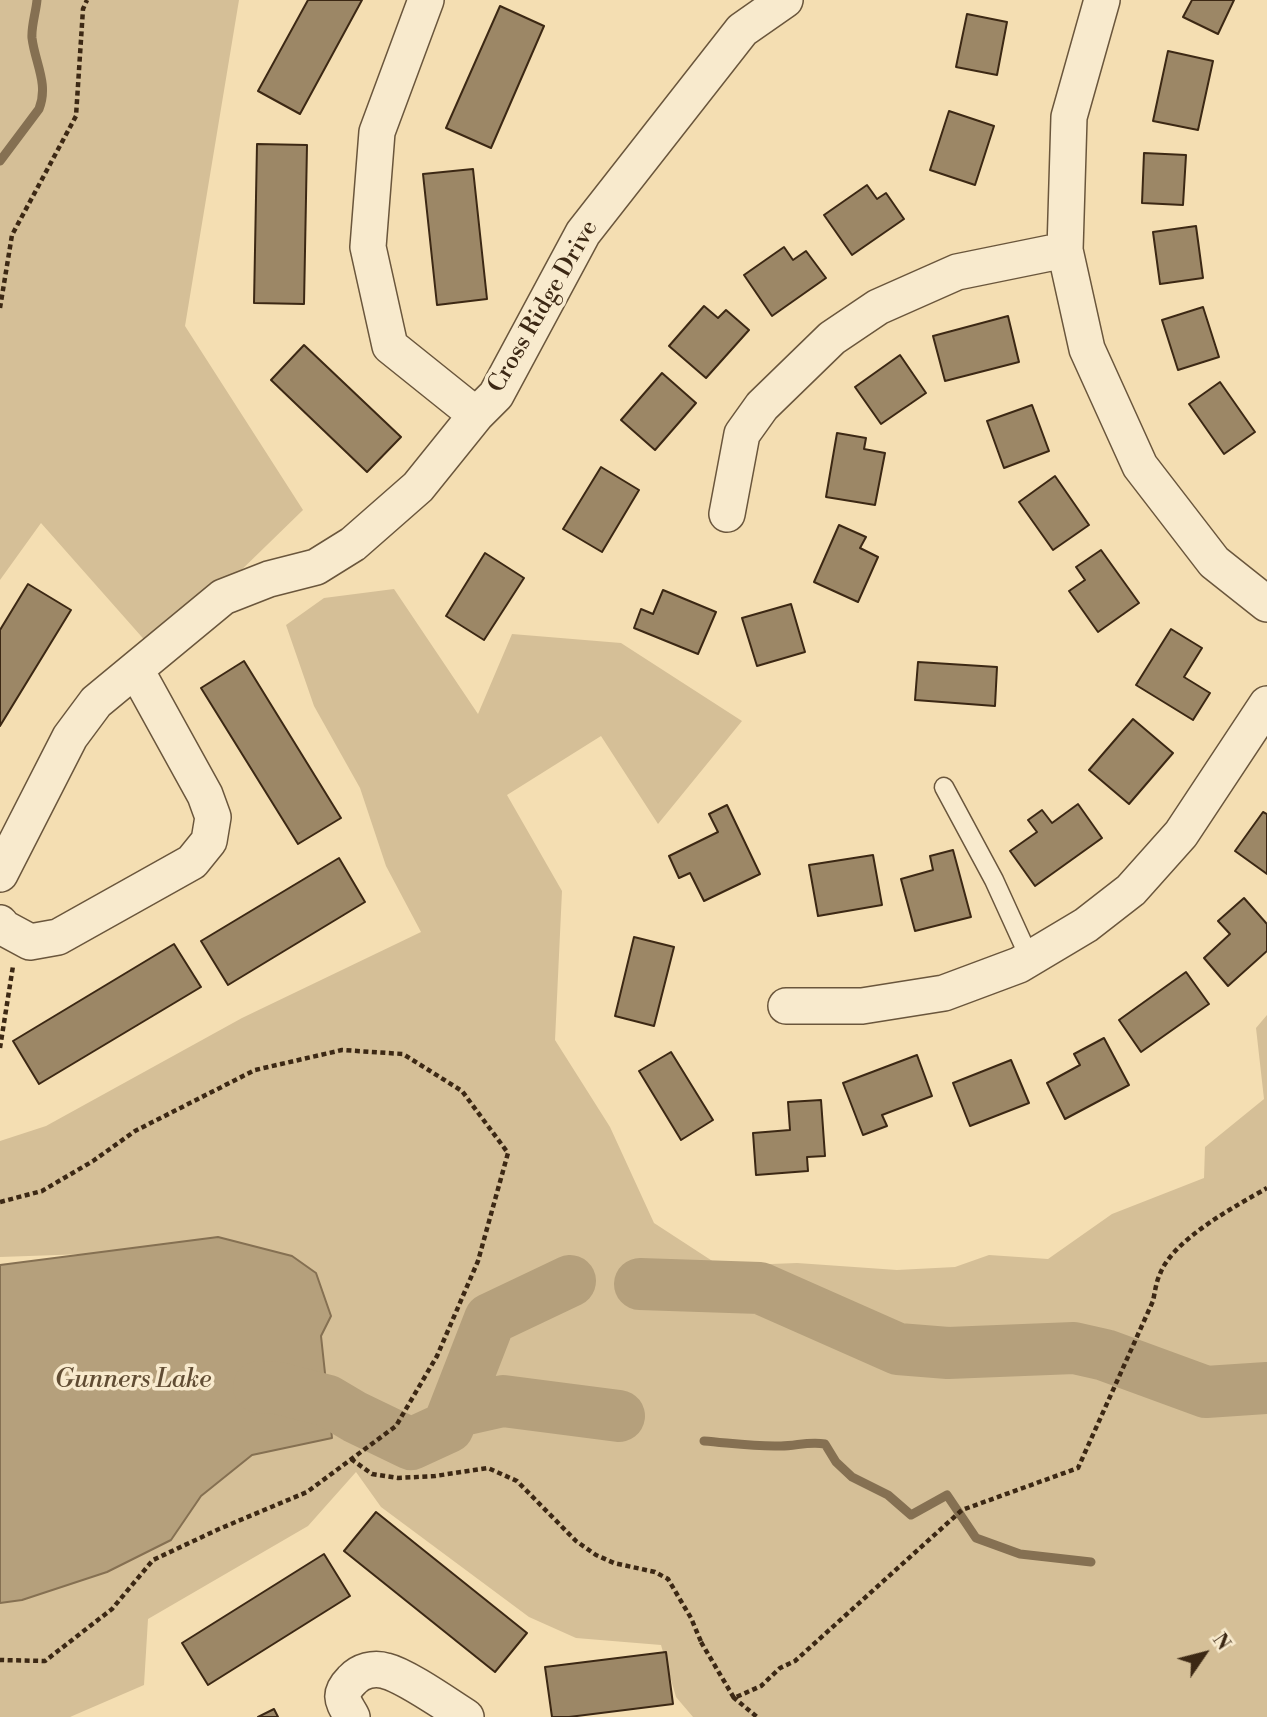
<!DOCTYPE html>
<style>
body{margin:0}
#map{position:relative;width:1267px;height:1717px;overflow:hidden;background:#f4deb2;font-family:"Libre Bodoni",serif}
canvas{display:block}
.north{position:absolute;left:1169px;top:1619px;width:70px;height:70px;-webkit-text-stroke:5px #f8eacd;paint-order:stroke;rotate:55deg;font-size:19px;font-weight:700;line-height:28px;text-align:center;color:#3c2814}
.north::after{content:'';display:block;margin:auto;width:24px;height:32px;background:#3c2814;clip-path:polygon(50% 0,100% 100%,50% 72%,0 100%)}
</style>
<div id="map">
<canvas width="1267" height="1717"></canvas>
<div class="north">N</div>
</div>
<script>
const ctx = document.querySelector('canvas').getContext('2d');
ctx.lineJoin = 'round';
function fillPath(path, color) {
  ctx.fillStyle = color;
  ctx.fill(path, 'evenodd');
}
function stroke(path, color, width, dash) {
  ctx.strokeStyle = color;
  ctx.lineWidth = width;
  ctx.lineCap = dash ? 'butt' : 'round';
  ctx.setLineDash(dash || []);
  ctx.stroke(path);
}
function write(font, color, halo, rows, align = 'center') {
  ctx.font = font + ' "Libre Bodoni",serif';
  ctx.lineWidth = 7;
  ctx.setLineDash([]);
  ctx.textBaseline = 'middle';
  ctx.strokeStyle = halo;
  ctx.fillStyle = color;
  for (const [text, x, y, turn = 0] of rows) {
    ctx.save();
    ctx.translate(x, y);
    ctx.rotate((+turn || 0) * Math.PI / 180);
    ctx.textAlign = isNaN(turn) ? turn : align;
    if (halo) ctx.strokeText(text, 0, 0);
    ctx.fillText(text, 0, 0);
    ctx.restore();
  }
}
fillPath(new Path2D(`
 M 0,0 L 239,0 L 185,326 L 303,510 L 156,653 L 41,523 L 0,580 Z
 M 394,589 L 478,714 L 512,634 L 621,643 L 742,721 L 658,824 L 601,736 L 507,795 L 562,891 L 555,1040 L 610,1127 L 654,1223 L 720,1266 L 797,1263 L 897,1270 L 955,1267 L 989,1255 L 1048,1259 L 1112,1214 L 1204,1178 L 1205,1147 L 1264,1099 L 1256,1028 L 1267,1015 L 1267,1717 L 693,1717 L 676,1697 L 661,1645 L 576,1638 L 529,1617 L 381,1507 L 356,1472 L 308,1526 L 148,1619 L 144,1685 L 70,1717 L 0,1717 L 0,1603 L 22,1600 L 107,1572 L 171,1540 L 201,1496 L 252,1455 L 332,1438 L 218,1237 L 86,1254 L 0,1257 L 0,1141 L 46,1126 L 242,1018 L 421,932 L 386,866 L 360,788 L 314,706 L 286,625 L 324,598 Z`), '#d5bf97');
const water = new Path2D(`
 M 218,1237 L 292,1256 L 316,1273 L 331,1316 L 321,1336 L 332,1438 L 252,1455 L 201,1496 L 171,1540 L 107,1572 L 22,1600 L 0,1603 L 0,1265 Z`);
fillPath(water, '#b5a07c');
stroke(water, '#857052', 2);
stroke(new Path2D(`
 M 0,161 L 39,109 C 49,84 35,63 32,38 C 31,27 36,12 37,0
 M 704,1441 C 730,1443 756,1447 781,1446 C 796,1446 809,1441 825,1444 L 836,1462 L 852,1477 L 888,1495 L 911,1515 L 947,1495 L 976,1538 L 1020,1554 L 1091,1562`), '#857052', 9);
stroke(new Path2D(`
 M 640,1284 L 760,1288 L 898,1349 L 948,1353 L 1074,1348 L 1105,1355 L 1206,1392 L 1267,1388
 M 259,1387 L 278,1388 L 328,1401 L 355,1417 L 411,1444 L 448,1427 L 490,1319 L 570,1281
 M 454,1412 L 503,1401 L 619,1416`), '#b5a07c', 52);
const building = new Path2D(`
 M 308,0 L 362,0 L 300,114 L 258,91 Z
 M 1192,0 L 1234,0 L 1218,34 L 1183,17 Z
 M 500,6 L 544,26 L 491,148 L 446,128 Z
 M 967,14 L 1007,22 L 997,75 L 956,67 Z
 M 1168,51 L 1213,61 L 1198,130 L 1153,121 Z
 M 949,111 L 994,126 L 975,185 L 930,170 Z
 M 257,144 L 307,145 L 304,304 L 254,303 Z
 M 1144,153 L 1186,155 L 1183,205 L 1142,203 Z
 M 473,169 L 487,299 L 437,305 L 423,174 Z
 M 867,185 L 877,199 L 886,193 L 904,219 L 852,255 L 824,215 Z
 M 1196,226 L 1203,278 L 1160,284 L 1153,232 Z
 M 784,247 L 793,260 L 806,251 L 826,278 L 772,316 L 744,275 Z
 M 704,306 L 718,318 L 726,310 L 749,330 L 706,378 L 669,346 Z
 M 1203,307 L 1219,357 L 1178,370 L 1162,320 Z
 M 1008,316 L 1019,362 L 945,381 L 933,336 Z
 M 304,345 L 401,437 L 367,472 L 271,380 Z
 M 900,355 L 926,393 L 881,424 L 855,387 Z
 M 662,373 L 696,403 L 655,450 L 621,420 Z
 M 1220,382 L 1255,432 L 1224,454 L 1189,404 Z
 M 1032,405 L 1049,451 L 1004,468 L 987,421 Z
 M 837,433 L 866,438 L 864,449 L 885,453 L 875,505 L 826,497 Z
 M 601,467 L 639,490 L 602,552 L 563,529 Z
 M 1055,476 L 1089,525 L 1053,550 L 1019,502 Z
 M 839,525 L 866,537 L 860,548 L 878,557 L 858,602 L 814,582 Z
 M 1101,550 L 1139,603 L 1098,632 L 1069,591 L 1085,580 L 1076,567 Z
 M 485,553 L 524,578 L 484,640 L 446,616 Z
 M 28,584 L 71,610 L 0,726 L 0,630 Z
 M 663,590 L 716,612 L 698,654 L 634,628 L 641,609 L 653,614 Z
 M 791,604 L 805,652 L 757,666 L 742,618 Z
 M 1171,629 L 1202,648 L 1184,677 L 1210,693 L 1193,720 L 1136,685 Z
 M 244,661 L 341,818 L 298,844 L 201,688 Z
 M 918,662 L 997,667 L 995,706 L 915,700 Z
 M 1133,719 L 1173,753 L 1129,804 L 1089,770 Z
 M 1078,804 L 1102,838 L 1035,886 L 1010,851 L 1037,832 L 1028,820 L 1042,810 L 1052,823 Z
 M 727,805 L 760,874 L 704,901 L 690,873 L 679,878 L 669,856 L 718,832 L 709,814 Z
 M 1263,812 L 1267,814 L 1267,874 L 1235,851 Z
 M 953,850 L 971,917 L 915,931 L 901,879 L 933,870 L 930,856 Z
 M 873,855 L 882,905 L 818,916 L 809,865 Z
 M 339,858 L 365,902 L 228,985 L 201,941 Z
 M 1244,898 L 1267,924 L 1267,951 L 1228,986 L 1204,958 L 1230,934 L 1218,921 Z
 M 634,937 L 674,947 L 654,1026 L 615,1016 Z
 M 174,944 L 201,987 L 39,1084 L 13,1041 Z
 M 1186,972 L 1209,1004 L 1141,1052 L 1119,1020 Z
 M 1104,1038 L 1129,1085 L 1065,1119 L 1047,1083 L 1080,1065 L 1074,1054 Z
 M 671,1052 L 713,1120 L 681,1140 L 639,1071 Z
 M 917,1055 L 932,1096 L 882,1115 L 887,1126 L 863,1135 L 843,1083 Z
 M 1011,1060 L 1029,1103 L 970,1126 L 953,1083 Z
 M 821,1100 L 825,1156 L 807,1157 L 808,1171 L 756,1175 L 753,1133 L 790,1130 L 788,1102 Z
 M 376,1512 L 527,1633 L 495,1672 L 344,1551 Z
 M 324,1554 L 350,1596 L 208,1685 L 182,1643 Z
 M 666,1652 L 673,1704 L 569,1717 L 552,1717 L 545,1667 Z
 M 274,1709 L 278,1717 L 258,1717 Z`);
fillPath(building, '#9c8766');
stroke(building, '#3c2814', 2);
const service = new Path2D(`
 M 944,787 L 994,880 L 1030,959`);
const minor = new Path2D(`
 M 426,0 L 377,132 L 368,247 L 390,346 L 476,415
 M 1102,0 L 1069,117 L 1065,250 L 1087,349 L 1140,466 L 1214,562 L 1267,604
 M 727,514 L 742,434 L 762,406 L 832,338 L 878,307 L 957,272 L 1065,250
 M 0,874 L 70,737 L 96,702 L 223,597 L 269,579 L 316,567 L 353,544 L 418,487 L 476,415 L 496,395 L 583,233 L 742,30 L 785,0
 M 0,923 L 4,928 L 30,942 L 58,937 L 192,862 L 209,841 L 213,817 L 205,795 L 136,670
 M 786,1006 L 862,1006 L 944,993 L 1019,965 L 1086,925 L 1131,890 L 1181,834 L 1267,704
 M 352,1717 C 343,1701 337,1695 352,1680 C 360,1671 374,1667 386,1671 C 406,1676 447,1705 466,1717`);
stroke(service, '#6a563c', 21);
stroke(minor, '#6a563c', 38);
stroke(new Path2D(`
 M 0,308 L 12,235 L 76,116 L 83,9 L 87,0
 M 0,1048 L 13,966
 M 0,1202 L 42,1191 L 93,1161 L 135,1131 L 255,1070 L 342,1050 L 403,1054 L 462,1091 L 508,1153 L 478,1261 L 437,1356 L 396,1426 L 307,1492 L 219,1529 L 153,1560 L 112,1609 L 45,1661 L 0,1660
 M 351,1459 L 372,1474 L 398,1478 L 435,1476 L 488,1468 L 517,1481 L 576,1541 L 596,1555 L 614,1563 L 655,1572 L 668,1579 L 691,1618 L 702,1644
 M 701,1642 L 734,1698 L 761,1686 L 780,1668 L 795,1661 L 962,1510 L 1078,1468 L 1153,1301 C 1155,1292 1156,1282 1160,1274 C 1173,1239 1236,1206 1267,1188
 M 733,1697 L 757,1717`), '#3c2814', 4.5, [5, 3.5]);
stroke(service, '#f8eacd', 18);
stroke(minor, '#f8eacd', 35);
write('24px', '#3c2814', '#f8eacd', [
 ["Cross Ridge Drive",544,307,-60]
]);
write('italic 26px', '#604c33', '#f8eacd', [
 ["Gunners Lake",133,1381]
]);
</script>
